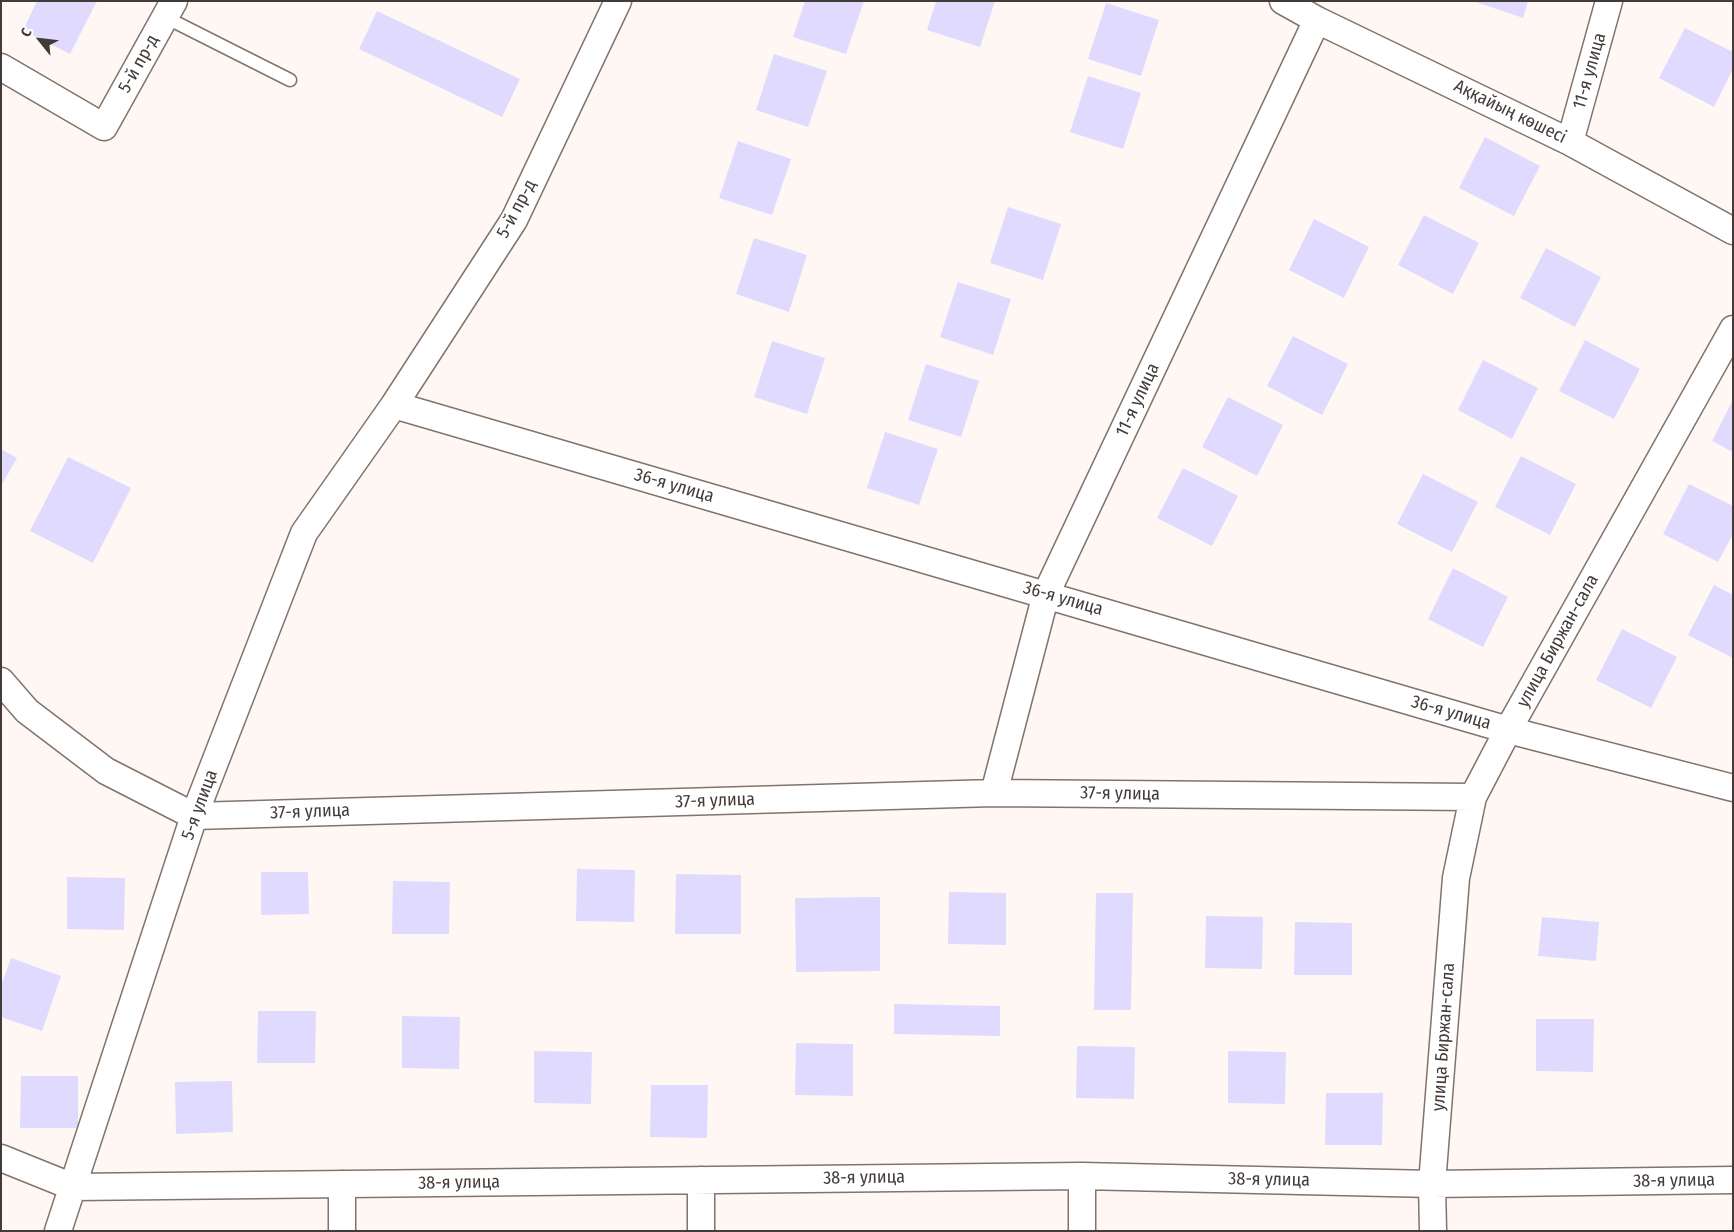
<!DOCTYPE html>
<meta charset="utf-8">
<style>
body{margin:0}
#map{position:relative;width:1734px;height:1232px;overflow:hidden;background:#fff7f4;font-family:"Fira Sans Condensed",sans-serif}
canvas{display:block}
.frame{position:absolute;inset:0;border:2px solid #423b38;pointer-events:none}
.north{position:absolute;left:15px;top:15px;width:50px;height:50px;-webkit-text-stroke:4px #fff;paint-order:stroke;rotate:299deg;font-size:14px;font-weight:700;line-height:20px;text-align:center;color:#423b38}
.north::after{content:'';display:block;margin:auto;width:18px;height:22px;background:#423b38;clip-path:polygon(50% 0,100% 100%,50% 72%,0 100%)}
</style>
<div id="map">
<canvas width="1734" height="1232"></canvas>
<div class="frame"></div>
<div class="north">С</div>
</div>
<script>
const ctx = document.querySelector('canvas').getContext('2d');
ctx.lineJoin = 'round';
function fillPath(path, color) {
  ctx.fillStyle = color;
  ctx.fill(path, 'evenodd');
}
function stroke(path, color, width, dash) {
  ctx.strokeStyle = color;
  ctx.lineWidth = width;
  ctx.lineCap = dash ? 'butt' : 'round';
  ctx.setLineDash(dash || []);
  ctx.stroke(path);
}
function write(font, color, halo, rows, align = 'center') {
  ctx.font = font + ' "Fira Sans Condensed",sans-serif';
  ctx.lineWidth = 4;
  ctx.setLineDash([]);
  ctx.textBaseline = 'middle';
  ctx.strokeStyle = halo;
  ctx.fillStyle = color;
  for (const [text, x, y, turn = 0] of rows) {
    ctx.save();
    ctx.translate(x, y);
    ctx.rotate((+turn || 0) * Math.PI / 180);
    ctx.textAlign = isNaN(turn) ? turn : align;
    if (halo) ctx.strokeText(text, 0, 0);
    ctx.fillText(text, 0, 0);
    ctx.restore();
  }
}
fillPath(new Path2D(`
 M 37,1 L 97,1 L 70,54 L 23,30 Z
 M 805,1 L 864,1 L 846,54 L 793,37 Z
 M 936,1 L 995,1 L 980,47 L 927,30 Z
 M 1473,1 L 1528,1 L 1523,18 Z
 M 1106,3 L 1159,20 L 1141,76 L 1088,59 Z
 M 377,11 L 520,79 L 502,117 L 359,49 Z
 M 1685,28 L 1733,52 L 1733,69 L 1714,107 L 1659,78 Z
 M 774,54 L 827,71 L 808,127 L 756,110 Z
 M 1088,76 L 1141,93 L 1123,149 L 1070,132 Z
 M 1485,137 L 1540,166 L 1514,216 L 1459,188 Z
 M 738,141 L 791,159 L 772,215 L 719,198 Z
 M 1008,207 L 1061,224 L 1043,280 L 990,263 Z
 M 1424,215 L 1479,243 L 1453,294 L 1398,265 Z
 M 1314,219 L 1369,247 L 1344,298 L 1289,270 Z
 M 754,238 L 807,255 L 789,312 L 736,294 Z
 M 1546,248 L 1601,277 L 1575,327 L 1520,298 Z
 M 958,282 L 1011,299 L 993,355 L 940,337 Z
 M 1293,336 L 1348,364 L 1322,415 L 1267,386 Z
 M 1585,340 L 1640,369 L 1614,419 L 1559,391 Z
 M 772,341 L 825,358 L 807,414 L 754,397 Z
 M 1483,360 L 1538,388 L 1512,439 L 1458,410 Z
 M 926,364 L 979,381 L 961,437 L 908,420 Z
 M 1228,397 L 1283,425 L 1257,476 L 1202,447 Z
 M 1733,400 L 1733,452 L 1712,441 Z
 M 885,432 L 938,449 L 919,505 L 867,488 Z
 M 1,449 L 17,458 L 1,486 Z
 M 1521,456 L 1576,484 L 1550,535 L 1495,507 Z
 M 68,457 L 131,488 L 93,563 L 30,531 Z
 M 1183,468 L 1238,496 L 1212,546 L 1157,518 Z
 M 1423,474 L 1478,502 L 1452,552 L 1397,524 Z
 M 1689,484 L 1733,506 L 1733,534 L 1718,562 L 1663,534 Z
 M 1453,568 L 1508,597 L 1483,647 L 1428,619 Z
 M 1714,585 L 1733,595 L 1733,658 L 1688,635 Z
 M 1622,629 L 1677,657 L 1651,708 L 1596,680 Z
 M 577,869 L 635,870 L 634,922 L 576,921 Z
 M 261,872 L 308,872 L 309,914 L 261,915 Z
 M 676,874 L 741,875 L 741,934 L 675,934 Z
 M 67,877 L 125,878 L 124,930 L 67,929 Z
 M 393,881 L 450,882 L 449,934 L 392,934 Z
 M 949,892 L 1006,893 L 1006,945 L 948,944 Z
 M 1096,893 L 1133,893 L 1131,1010 L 1094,1010 Z
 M 880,897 L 880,971 L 796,972 L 795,898 Z
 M 1206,916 L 1263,917 L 1262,969 L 1205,968 Z
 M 1542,917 L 1599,922 L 1596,961 L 1538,956 Z
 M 1295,922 L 1352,923 L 1352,975 L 1294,975 Z
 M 11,958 L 61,976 L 42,1031 L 1,1017 L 1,986 Z
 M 894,1004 L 1000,1006 L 1000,1036 L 894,1034 Z
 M 258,1011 L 316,1011 L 315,1063 L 257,1063 Z
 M 402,1016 L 460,1017 L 459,1069 L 402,1068 Z
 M 1536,1019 L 1594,1019 L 1593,1072 L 1536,1071 Z
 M 796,1043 L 853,1044 L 853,1096 L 795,1095 Z
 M 1077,1046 L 1135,1047 L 1134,1099 L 1076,1098 Z
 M 534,1051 L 592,1052 L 591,1104 L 534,1103 Z
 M 1228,1051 L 1286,1052 L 1285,1104 L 1228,1103 Z
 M 21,1076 L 78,1076 L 78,1128 L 20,1128 Z
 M 232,1081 L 233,1132 L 176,1134 L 175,1082 Z
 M 651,1085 L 708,1085 L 707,1138 L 650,1137 Z
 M 1326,1093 L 1383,1093 L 1382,1145 L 1325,1145 Z`), '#e0dbfe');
const lane = new Path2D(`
 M 165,17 L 290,80`);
const street = new Path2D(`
 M 1283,1 L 1317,20 L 1570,142 L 1733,231
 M 1,67 L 104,127 L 174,1
 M 1570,142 L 1609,1
 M 394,405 L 1508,730 L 1733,788
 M 1,681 L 27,711 L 106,771 L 194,816 L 994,793 L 1473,797
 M 994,793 L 1046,594 L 1317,20
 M 1,1158 L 73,1187 L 1082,1176 L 1432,1184 L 1733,1180
 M 701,1180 L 701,1231
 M 342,1184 L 342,1231
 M 58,1231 L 194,816 L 304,533 L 394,405 L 514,220 L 618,1
 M 1082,1231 L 1082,1176
 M 1433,1231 L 1432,1184 L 1456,878 L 1473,797 L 1508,730 L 1733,329`);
stroke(lane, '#82736b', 15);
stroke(street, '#82736b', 29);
stroke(lane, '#fff', 12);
stroke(street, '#fff', 26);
write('18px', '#423b38', '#fff', [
 ["5-й пр-д",139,64,-61],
 ["11-я улица",1590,71,-74],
 ["Аққайың көшесі",1510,112,26],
 ["5-й пр-д",517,209,-62],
 ["11-я улица",1138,400,-65],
 ["36-я улица",674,486,16],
 ["36-я улица",1063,599,16],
 ["улица Биржан-сала",1558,641,-61],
 ["36-я улица",1451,713,16],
 ["37-я улица",1120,794,1],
 ["37-я улица",715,801,-2],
 ["5-я улица",200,805,-70],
 ["37-я улица",310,812,-2],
 ["улица Биржан-сала",1444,1037,-86],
 ["38-я улица",864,1178,-1],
 ["38-я улица",1269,1180,1],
 ["38-я улица",1674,1181,-1],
 ["38-я улица",459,1183,-1]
]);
</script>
